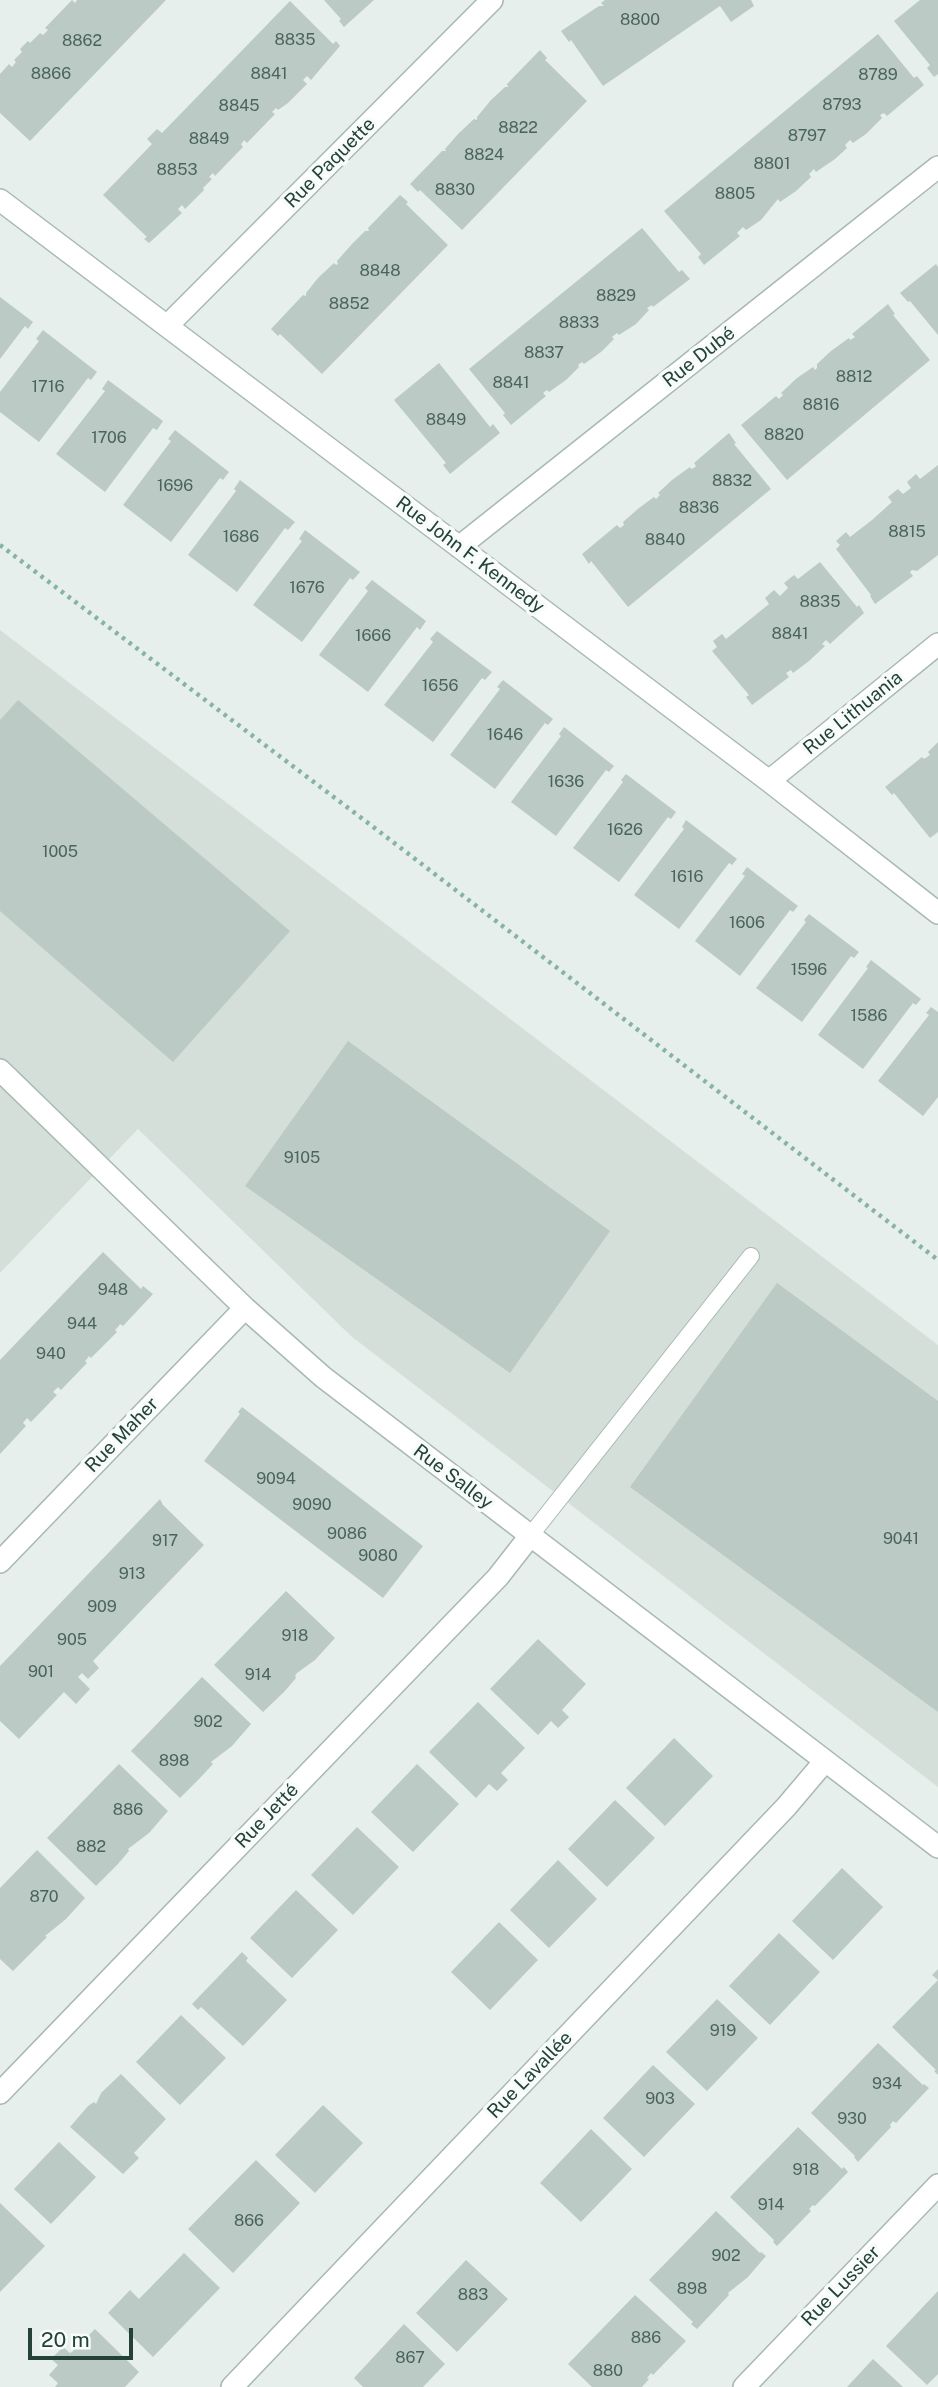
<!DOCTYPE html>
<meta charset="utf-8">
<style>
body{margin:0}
#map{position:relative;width:938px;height:2387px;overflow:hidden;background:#e6efeb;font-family:"Public Sans",sans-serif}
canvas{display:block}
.scale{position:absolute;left:28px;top:2328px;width:105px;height:32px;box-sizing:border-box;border:4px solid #24423a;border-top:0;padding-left:9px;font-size:21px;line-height:24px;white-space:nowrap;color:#24423a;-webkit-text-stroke:5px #f7fbf9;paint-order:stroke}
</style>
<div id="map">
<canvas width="938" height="2387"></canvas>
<div class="scale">20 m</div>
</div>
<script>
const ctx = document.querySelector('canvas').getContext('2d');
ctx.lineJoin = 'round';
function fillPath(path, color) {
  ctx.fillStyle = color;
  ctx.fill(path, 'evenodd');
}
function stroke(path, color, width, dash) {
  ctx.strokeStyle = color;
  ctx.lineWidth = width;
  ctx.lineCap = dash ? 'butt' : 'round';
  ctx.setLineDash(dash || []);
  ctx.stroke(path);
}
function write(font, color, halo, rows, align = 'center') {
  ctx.font = font + ' "Public Sans",sans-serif';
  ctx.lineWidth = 7;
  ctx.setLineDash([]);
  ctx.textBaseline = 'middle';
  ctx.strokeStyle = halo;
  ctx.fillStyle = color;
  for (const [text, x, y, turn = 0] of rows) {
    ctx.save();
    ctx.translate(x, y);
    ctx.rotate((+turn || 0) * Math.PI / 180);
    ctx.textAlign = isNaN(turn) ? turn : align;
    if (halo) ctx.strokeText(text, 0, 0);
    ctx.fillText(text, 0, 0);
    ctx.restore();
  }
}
fillPath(new Path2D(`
 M 0,630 L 938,1345 L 938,1787 L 351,1336 L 138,1129 L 0,1273 Z`), '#d4dfda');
fillPath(new Path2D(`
 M 72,0 L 75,3 L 77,0 L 166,0 L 30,141 L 0,113 L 0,74 L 9,64 L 12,67 L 16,62 L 14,60 L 22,52 L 20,49 L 28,41 L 30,43 L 40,33 L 43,35 L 48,30 L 45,28 Z
 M 324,0 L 374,0 L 344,27 L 339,21 L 341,19 Z
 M 605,0 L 751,0 L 754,6 L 731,22 L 720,6 L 603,86 L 571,40 L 569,42 L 561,31 L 599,6 L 604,6 L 601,3 Z
 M 920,0 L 938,0 L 938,74 L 934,77 L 927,68 L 930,65 L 894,21 Z
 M 290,1 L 333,44 L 336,41 L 340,46 L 311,80 L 307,76 L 303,80 L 307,84 L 288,103 L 278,110 L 276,108 L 272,112 L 275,114 L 247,143 L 244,140 L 243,142 L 241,144 L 243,147 L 215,176 L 213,173 L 209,177 L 212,179 L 203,188 L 204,190 L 185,209 L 182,205 L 178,209 L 182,213 L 149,243 L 144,239 L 147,237 L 103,195 L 152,144 L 147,139 L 157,129 L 162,133 Z
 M 878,34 L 914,78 L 917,76 L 924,85 L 887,116 L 884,113 L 880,115 L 882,118 L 866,134 L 853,143 L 850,140 L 845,145 L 847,148 L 835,159 L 816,172 L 814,169 L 809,174 L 811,177 L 796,191 L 780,202 L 778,199 L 761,220 L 746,230 L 743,227 L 737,233 L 740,236 L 704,265 L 698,257 L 701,254 L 664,211 Z
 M 540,50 L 547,58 L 545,60 L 587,101 L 462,230 L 420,190 L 418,192 L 410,184 L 442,151 L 446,151 L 445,149 L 458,134 L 474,119 L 477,120 L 477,117 L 491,100 L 505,87 L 508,87 L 507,84 Z
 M 400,195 L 408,202 L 406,204 L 448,245 L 322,374 L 280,334 L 278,336 L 271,329 L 303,295 L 306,296 L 306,293 L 318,278 L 334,263 L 336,265 L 338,264 L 337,261 L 352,244 L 365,231 L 369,231 L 368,228 Z
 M 642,228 L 679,272 L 682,270 L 690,279 L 653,307 L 652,305 L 647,308 L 649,310 L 636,324 L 619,335 L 617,333 L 612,337 L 614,339 L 601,352 L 584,364 L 582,362 L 578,365 L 579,367 L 566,380 L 549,392 L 547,390 L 543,393 L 546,396 L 511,425 L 503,415 L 505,413 L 469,369 Z
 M 936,264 L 938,267 L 938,335 L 910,301 L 908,302 L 900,293 Z
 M 0,297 L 33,322 L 28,329 L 25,326 L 0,359 Z
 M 888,304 L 895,314 L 893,315 L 930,360 L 787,480 L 741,425 L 776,396 L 779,399 L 783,395 L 781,393 L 797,378 L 813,367 L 815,370 L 817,368 L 817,364 L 831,351 L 849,338 L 850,340 L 852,339 L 855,337 L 852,334 Z
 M 43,330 L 97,372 L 91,380 L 88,378 L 39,442 L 0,412 L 0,392 L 39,341 L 36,339 Z
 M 439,363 L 490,427 L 493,424 L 500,433 L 450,474 L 443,465 L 446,463 L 394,400 Z
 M 108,380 L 163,421 L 157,430 L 153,428 L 105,492 L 56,454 L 105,391 L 102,389 Z
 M 175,430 L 229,472 L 223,480 L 220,478 L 171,542 L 123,505 L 171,441 L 168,439 Z
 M 729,433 L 736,443 L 734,444 L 771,489 L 628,607 L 591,561 L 589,564 L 582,554 L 617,525 L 620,528 L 624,525 L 623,522 L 639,508 L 654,497 L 656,499 L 660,495 L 658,493 L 672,480 L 690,467 L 691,469 L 694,468 L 696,466 L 694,463 Z
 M 938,465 L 938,555 L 917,571 L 912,570 L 910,572 L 913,576 L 875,604 L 870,596 L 871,595 L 836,549 L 840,545 L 836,541 L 846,532 L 850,537 L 872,520 L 892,502 L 888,497 L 898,489 L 903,494 L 911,488 L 907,482 L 916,474 L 920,479 Z
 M 240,480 L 295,522 L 288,530 L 285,528 L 237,592 L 188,555 L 236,491 L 234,489 Z
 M 305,530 L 360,572 L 353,580 L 350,578 L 302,642 L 253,605 L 302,541 L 299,539 Z
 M 820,562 L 857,607 L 859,605 L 864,613 L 830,644 L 826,640 L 822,644 L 825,646 L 809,661 L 793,673 L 791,670 L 786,673 L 789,677 L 752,705 L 746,697 L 749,695 L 712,651 L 717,647 L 713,641 L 722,634 L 726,639 L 769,604 L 765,598 L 774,590 L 780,596 L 788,588 L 784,583 L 794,575 L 798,579 Z
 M 372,580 L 426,621 L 420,630 L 417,627 L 368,692 L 319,655 L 368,591 L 365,588 Z
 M 437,631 L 492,672 L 485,680 L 482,678 L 433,742 L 384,705 L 433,642 L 430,639 Z
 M 503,680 L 553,719 L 548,725 L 545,723 L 495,789 L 450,755 L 500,689 L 497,687 Z
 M 18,700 L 290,931 L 173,1062 L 0,911 L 0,720 Z
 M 564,727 L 614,766 L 609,772 L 606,770 L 556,836 L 511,802 L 561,736 L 559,734 Z
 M 938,742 L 938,832 L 930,838 L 894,793 L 892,795 L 885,787 L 922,757 L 924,759 L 930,755 L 928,752 Z
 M 626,774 L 676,812 L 671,819 L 668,817 L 619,882 L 573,848 L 623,782 L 621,780 Z
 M 686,820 L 737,859 L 732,865 L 729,863 L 679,929 L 634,895 L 684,829 L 682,827 Z
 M 747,867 L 798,906 L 793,912 L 790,910 L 740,976 L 695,941 L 745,876 L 742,874 Z
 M 809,914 L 859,952 L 854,958 L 851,956 L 802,1022 L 756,988 L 806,922 L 804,920 Z
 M 871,960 L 921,999 L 916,1005 L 913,1003 L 863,1069 L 818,1035 L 868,968 L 866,967 Z
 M 931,1007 L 938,1012 L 938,1097 L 923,1116 L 878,1081 L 929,1015 L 926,1013 Z
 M 348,1041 L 610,1231 L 510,1373 L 245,1186 Z
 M 103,1252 L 141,1289 L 143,1286 L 153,1294 L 123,1326 L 120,1324 L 118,1327 L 115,1330 L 117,1332 L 91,1358 L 89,1356 L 87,1359 L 85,1361 L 87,1363 L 61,1390 L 58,1387 L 53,1392 L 57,1395 L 31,1422 L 27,1418 L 23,1423 L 26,1426 L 0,1454 L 0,1360 Z
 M 777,1283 L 938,1401 L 938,1712 L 630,1487 Z
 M 242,1407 L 423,1546 L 383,1598 L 204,1461 L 240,1414 L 238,1412 Z
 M 160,1499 L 163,1505 L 204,1545 L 93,1661 L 99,1668 L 88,1679 L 82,1673 L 78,1677 L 90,1689 L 76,1704 L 64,1692 L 19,1739 L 0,1721 L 0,1666 Z
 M 286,1591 L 335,1638 L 315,1660 L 297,1673 L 295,1676 L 296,1678 L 284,1692 L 263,1712 L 214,1665 Z
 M 538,1639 L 586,1684 L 562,1710 L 569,1717 L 558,1728 L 551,1721 L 538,1735 L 490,1689 Z
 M 202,1677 L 251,1724 L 232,1746 L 211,1762 L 213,1764 L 200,1778 L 180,1798 L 131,1751 Z
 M 478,1702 L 525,1748 L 501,1773 L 508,1780 L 497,1791 L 489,1784 L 476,1798 L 429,1752 Z
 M 674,1738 L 713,1776 L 665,1826 L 626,1788 Z
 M 119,1764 L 168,1811 L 149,1833 L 128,1849 L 129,1851 L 117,1865 L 96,1886 L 47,1838 Z
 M 417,1764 L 459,1804 L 413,1852 L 371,1812 Z
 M 615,1800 L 655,1838 L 607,1887 L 568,1849 Z
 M 357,1827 L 399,1867 L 353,1915 L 311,1875 Z
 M 37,1850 L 85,1898 L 66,1919 L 45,1936 L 47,1937 L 13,1971 L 0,1959 L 0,1888 Z
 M 558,1860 L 597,1899 L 549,1948 L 510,1910 Z
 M 842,1868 L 883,1907 L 833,1960 L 792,1921 Z
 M 296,1890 L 338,1930 L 292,1978 L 250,1938 Z
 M 499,1922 L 538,1960 L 490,2010 L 451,1972 Z
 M 779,1933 L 820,1972 L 770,2025 L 729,1986 Z
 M 242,1952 L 248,1958 L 246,1961 L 287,2000 L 243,2046 L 201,2007 L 198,2010 L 192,2004 Z
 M 938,1969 L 938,2075 L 934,2071 L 936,2070 L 892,2027 L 938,1980 L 932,1975 Z
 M 717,1999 L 758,2038 L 707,2091 L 666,2052 Z
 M 181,2015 L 226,2058 L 180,2105 L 136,2062 Z
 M 878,2043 L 923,2085 L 924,2084 L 929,2088 L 896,2123 L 893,2121 L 890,2125 L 891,2127 L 858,2162 L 854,2157 L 855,2156 L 811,2113 Z
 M 653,2065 L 695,2104 L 644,2157 L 603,2118 Z
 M 121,2074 L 166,2119 L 134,2153 L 139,2158 L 123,2174 L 70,2127 L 88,2106 L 94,2102 L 96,2104 L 101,2093 Z
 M 323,2105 L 363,2143 L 315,2193 L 275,2155 Z
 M 798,2127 L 842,2169 L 844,2167 L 848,2172 L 815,2206 L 813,2205 L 809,2209 L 811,2211 L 777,2246 L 773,2242 L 774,2240 L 730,2197 Z
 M 591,2129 L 632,2169 L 581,2222 L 540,2183 Z
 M 59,2142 L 96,2177 L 51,2224 L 14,2189 Z
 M 256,2160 L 300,2203 L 233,2273 L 188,2229 Z
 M 0,2203 L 45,2246 L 0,2292 Z
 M 716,2211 L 760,2253 L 761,2252 L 766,2256 L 748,2277 L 728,2293 L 729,2295 L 697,2329 L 691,2324 L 693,2322 L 649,2280 Z
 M 184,2253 L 220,2288 L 153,2357 L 108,2313 L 130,2290 L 139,2299 Z
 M 466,2260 L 508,2299 L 457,2352 L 416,2313 Z
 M 938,2291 L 938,2374 L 927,2385 L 886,2346 Z
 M 635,2295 L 686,2341 L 653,2375 L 651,2373 L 647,2378 L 649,2379 L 642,2387 L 592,2387 L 568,2364 Z
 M 404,2324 L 445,2364 L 423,2387 L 363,2387 L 354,2378 Z
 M 95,2329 L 139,2372 L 125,2387 L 55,2387 L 58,2383 L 49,2375 L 58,2365 L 51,2359 L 63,2347 L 70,2353 L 72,2352 Z
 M 873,2359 L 903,2387 L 847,2387 Z`), '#bbcac4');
const lane = new Path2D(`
 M 530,1536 L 751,1256`);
const street = new Path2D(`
 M 0,200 L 769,781 L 938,913
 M 168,325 L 492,0
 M 459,547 L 938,167
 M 769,781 L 938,644
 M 0,1070 L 245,1308 L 323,1377 L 938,1847
 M 0,1562 L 245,1308
 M 0,2093 L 498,1577 L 530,1536
 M 232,2387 L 786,1807 L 825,1761
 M 744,2387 L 938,2185`);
stroke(lane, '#a8b8b2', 18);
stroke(street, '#a8b8b2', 24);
stroke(new Path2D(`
 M 0,545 L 376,829 L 938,1260`), '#86b3a5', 4.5, [3.5, 5]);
stroke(lane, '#fff', 16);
stroke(street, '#fff', 21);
write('16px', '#4a645c', null, [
 ["8800",640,20],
 ["8835",295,40],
 ["8862",82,41],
 ["8866",51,74],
 ["8841",269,74],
 ["8789",878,75],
 ["8793",842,105],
 ["8845",239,106],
 ["8822",518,128],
 ["8797",807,136],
 ["8849",209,139],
 ["8824",484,155],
 ["8801",772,164],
 ["8853",177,170],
 ["8830",455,190],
 ["8805",735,194],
 ["8848",380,271],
 ["8829",616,296],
 ["8852",349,304],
 ["8833",579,323],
 ["8837",544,353],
 ["8812",854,377],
 ["8841",511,383],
 ["1716",48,387],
 ["8816",821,405],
 ["8849",446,420],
 ["8820",784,435],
 ["1706",109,438],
 ["8832",732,481],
 ["1696",175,486],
 ["8836",699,508],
 ["8815",907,532],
 ["1686",241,537],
 ["8840",665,540],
 ["1676",307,588],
 ["8835",820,602],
 ["8841",790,634],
 ["1666",373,636],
 ["1656",440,686],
 ["1646",505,735],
 ["1636",566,782],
 ["1626",625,830],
 ["1005",60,852],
 ["1616",687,877],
 ["1606",747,923],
 ["1596",809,970],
 ["1586",869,1016],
 ["9105",302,1158],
 ["948",113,1290],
 ["944",82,1324],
 ["940",51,1354],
 ["9094",276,1479],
 ["9090",312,1505],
 ["9086",347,1534],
 ["9041",901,1539],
 ["917",165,1541],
 ["9080",378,1556],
 ["913",132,1574],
 ["909",102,1607],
 ["918",295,1636],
 ["905",72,1640],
 ["901",41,1672],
 ["914",258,1675],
 ["902",208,1722],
 ["898",174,1761],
 ["886",128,1810],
 ["882",91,1847],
 ["870",44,1897],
 ["919",723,2031],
 ["934",887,2084],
 ["903",660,2099],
 ["930",852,2119],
 ["918",806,2170],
 ["914",771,2205],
 ["866",249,2221],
 ["902",726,2256],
 ["898",692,2289],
 ["883",473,2295],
 ["886",646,2338],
 ["867",410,2358],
 ["880",608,2371]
]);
write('19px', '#24423a', '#f7fbf9', [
 ["Rue Paquette",330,163,-45],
 ["Rue Dubé",699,357,-38],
 ["Rue John F. Kennedy",470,555,37],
 ["Rue Lithuania",853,713,-39],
 ["Rue Maher",122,1435,-46],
 ["Rue Salley",453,1477,37],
 ["Rue Jetté",267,1816,-46],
 ["Rue Lavallée",530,2075,-46],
 ["Rue Lussier",841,2286,-46]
]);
</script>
